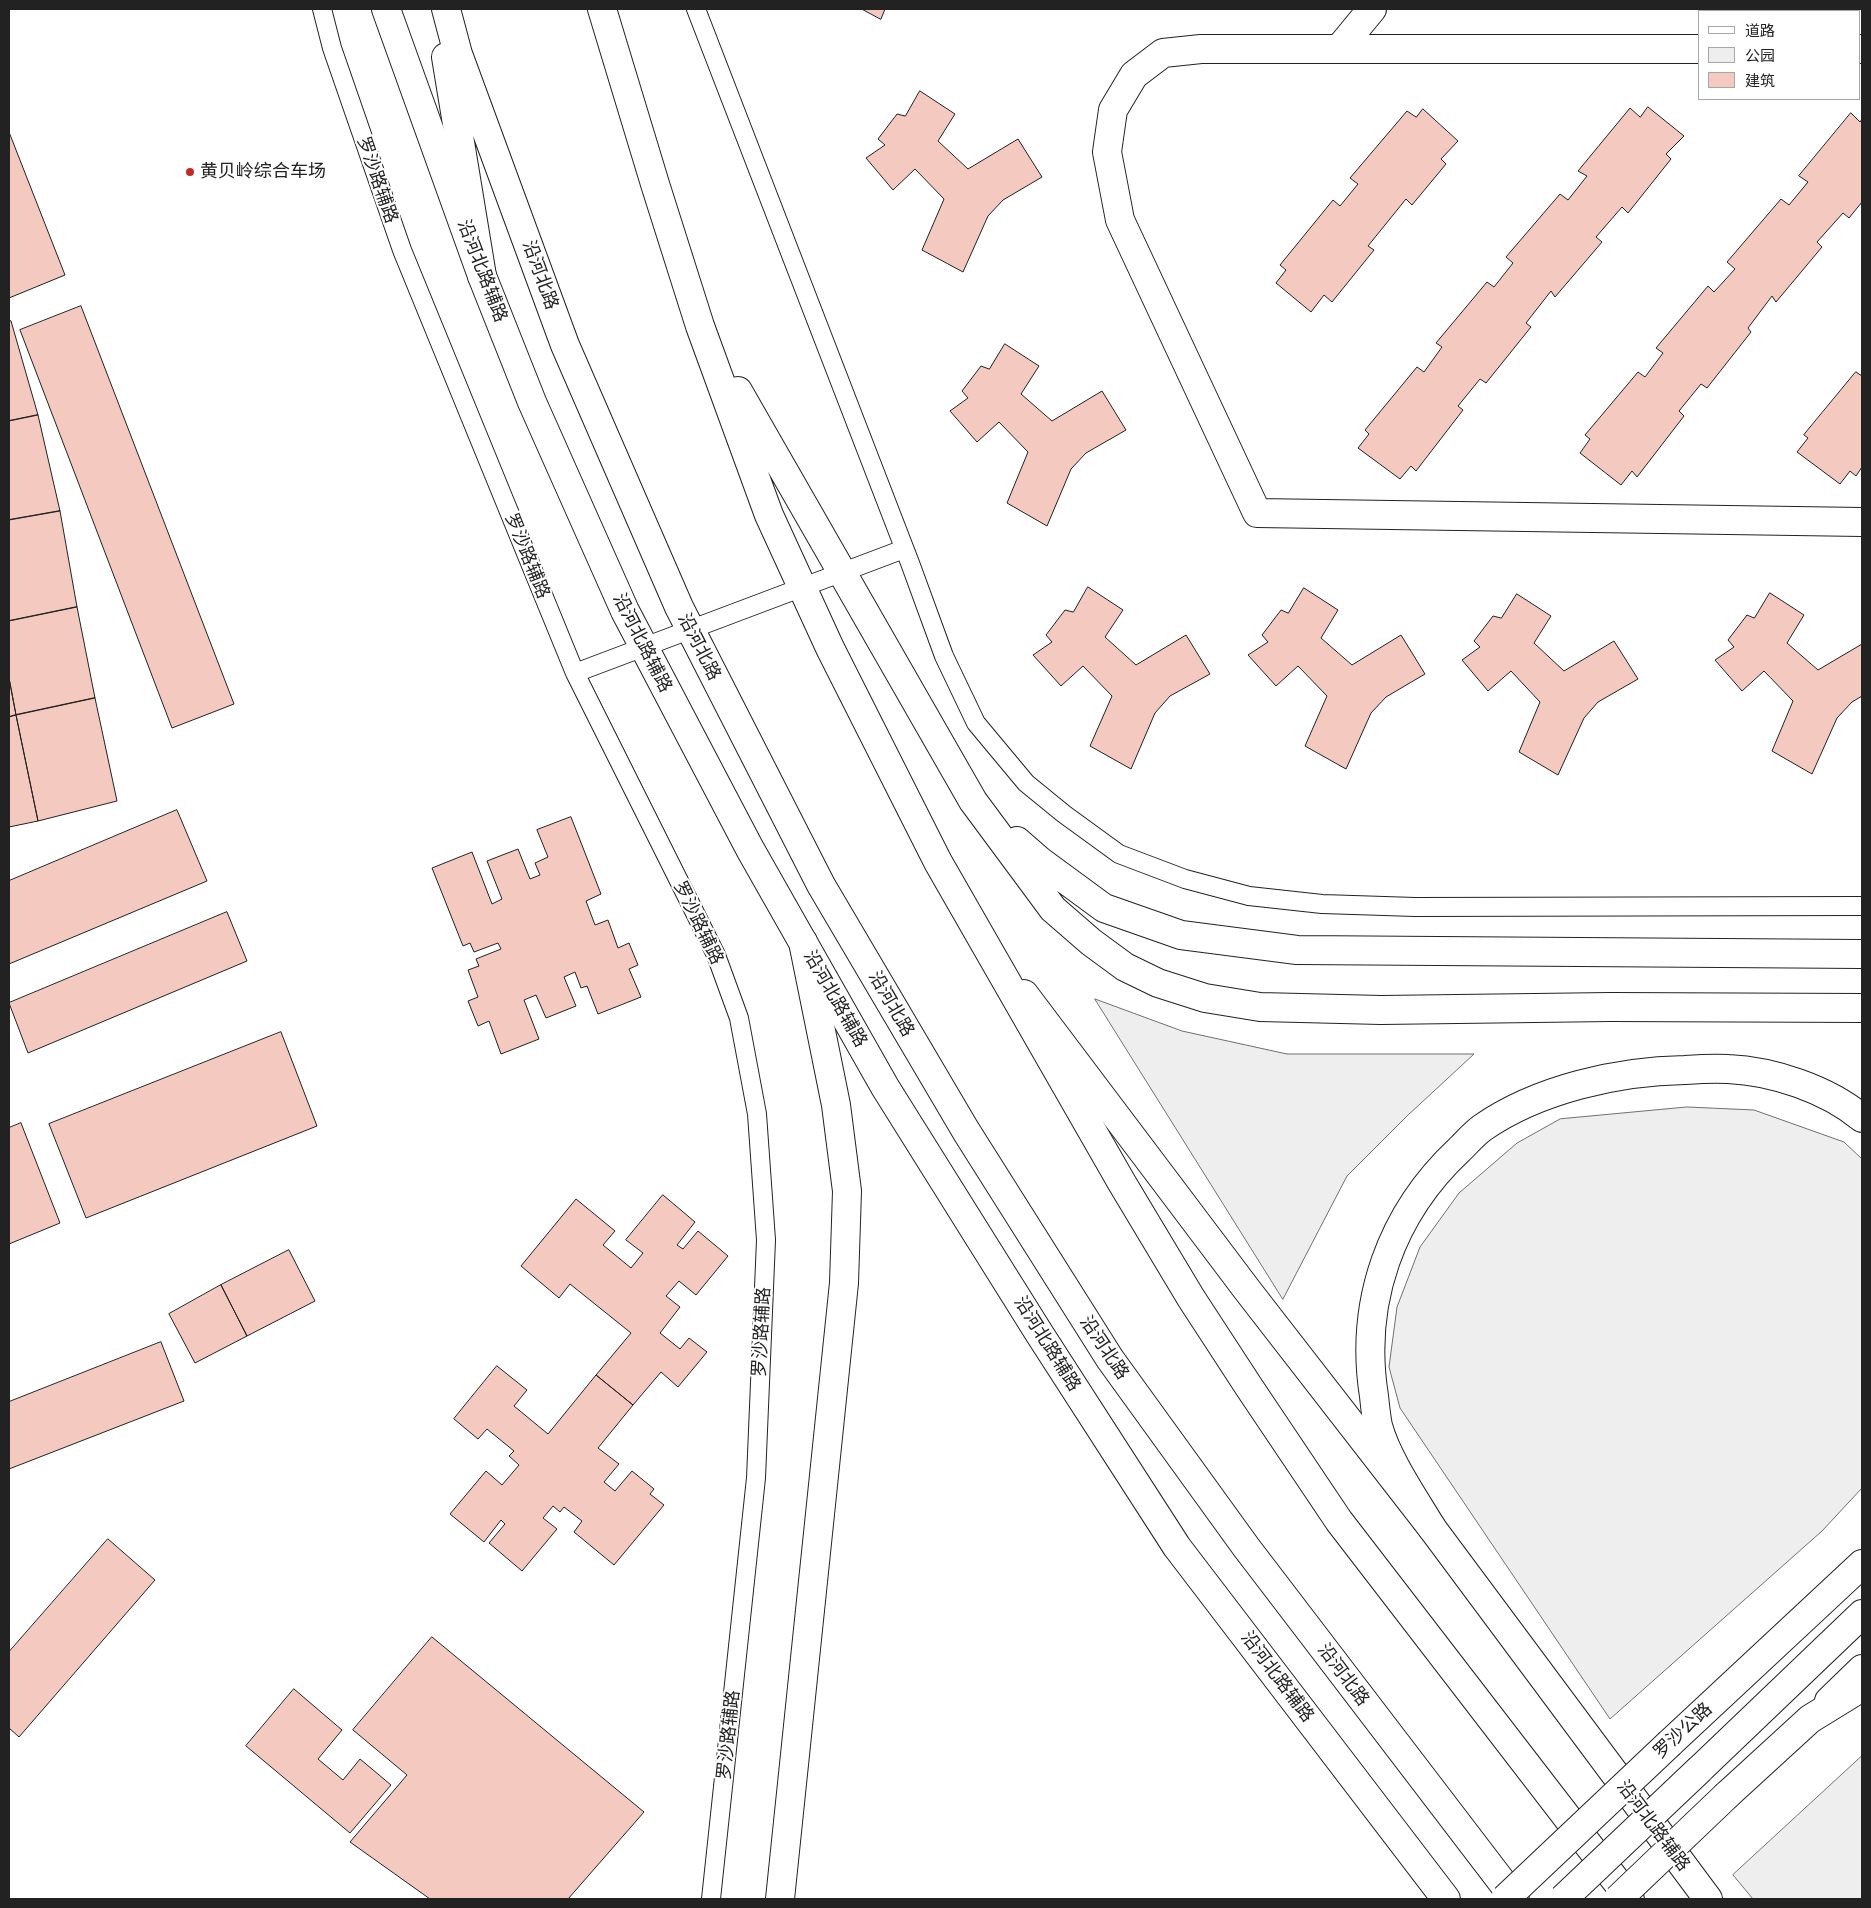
<!DOCTYPE html>
<meta charset="utf-8">
<style>
body{margin:0}
#map{position:relative;width:1871px;height:1908px;overflow:hidden;background:#fff;font-family:"PT Sans","Noto Sans SC",sans-serif}
canvas{display:block}
.frame{position:absolute;inset:0;border:10px solid #222;pointer-events:none}
.legend{position:absolute;left:1698px;top:10px;width:162px;height:90px;box-sizing:border-box;background:#fff;border:1px solid #a7a7a7;margin:0;padding:6px 9px;list-style:none;font-size:15px;color:#222}
.legend li{display:flex;align-items:center;gap:10px;height:25px}
.legend b{width:25px;border:1px solid #a7a7a7}
</style>
<div id="map">
<canvas width="1871" height="1908"></canvas>
<div class="frame"></div>
<ul class="legend">
<li><b style="height:6px;background:#fff"></b>道路</li>
<li><b style="height:14px;background:#eee"></b>公园</li>
<li><b style="height:14px;background:#f3c9c0"></b>建筑</li>
</ul>
</div>
<script>
const ctx = document.querySelector('canvas').getContext('2d');
ctx.lineJoin = 'round';
function fillPath(path, color) {
  ctx.fillStyle = color;
  ctx.fill(path, 'evenodd');
}
function stroke(path, color, width, dash) {
  ctx.strokeStyle = color;
  ctx.lineWidth = width;
  ctx.lineCap = dash ? 'butt' : 'round';
  ctx.setLineDash(dash || []);
  ctx.stroke(path);
}
function write(font, color, halo, rows, align = 'center') {
  ctx.font = font + ' "PT Sans","Noto Sans SC",sans-serif';
  ctx.lineWidth = 4;
  ctx.setLineDash([]);
  ctx.textBaseline = 'middle';
  ctx.strokeStyle = halo;
  ctx.fillStyle = color;
  for (const [text, x, y, turn = 0] of rows) {
    ctx.save();
    ctx.translate(x, y);
    ctx.rotate((+turn || 0) * Math.PI / 180);
    ctx.textAlign = isNaN(turn) ? turn : align;
    if (halo) ctx.strokeText(text, 0, 0);
    ctx.fillText(text, 0, 0);
    ctx.restore();
  }
}
const green = new Path2D(`
 M 1095,999 L 1182,1031 L 1287,1054 L 1474,1054 L 1407,1116 L 1347,1176 L 1283,1299 Z
 M 1687,1107 L 1754,1110 L 1844,1142 L 1862,1159 L 1862,1488 L 1822,1531 L 1610,1719 L 1400,1408 L 1389,1367 L 1397,1307 L 1420,1247 L 1459,1193 L 1517,1143 L 1560,1119 Z
 M 1862,1756 L 1862,1899 L 1753,1899 L 1733,1875 Z`);
fillPath(green, '#eee');
stroke(green, '#6f6f6f', 1);
const building = new Path2D(`
 M 862,9 L 885,9 L 881,19 Z
 M 920,91 L 955,114 L 938,141 L 968,169 L 1018,139 L 1042,177 L 1003,200 L 988,216 L 963,272 L 922,250 L 944,199 L 915,169 L 893,190 L 866,158 L 885,145 L 878,139 L 897,114 L 905,116 Z
 M 1648,107 L 1684,136 L 1666,154 L 1671,159 L 1628,213 L 1622,207 L 1596,237 L 1602,242 L 1555,297 L 1551,291 L 1526,323 L 1531,327 L 1486,383 L 1480,379 L 1458,406 L 1463,410 L 1416,471 L 1411,466 L 1400,479 L 1358,448 L 1369,434 L 1365,430 L 1417,367 L 1424,372 L 1442,347 L 1436,343 L 1487,282 L 1494,287 L 1513,263 L 1506,257 L 1560,194 L 1568,200 L 1587,176 L 1578,171 L 1630,108 L 1640,117 Z
 M 1423,109 L 1458,141 L 1441,159 L 1446,164 L 1412,205 L 1406,199 L 1368,246 L 1374,250 L 1332,302 L 1324,295 L 1311,312 L 1276,283 L 1286,270 L 1280,265 L 1333,200 L 1340,206 L 1358,184 L 1350,178 L 1407,111 L 1416,117 Z
 M 1851,113 L 1860,122 L 1862,119 L 1862,202 L 1849,218 L 1843,213 L 1817,242 L 1822,247 L 1776,302 L 1772,296 L 1748,328 L 1751,332 L 1707,388 L 1701,384 L 1679,411 L 1684,416 L 1637,477 L 1632,471 L 1621,485 L 1580,453 L 1590,439 L 1585,435 L 1638,372 L 1645,377 L 1663,353 L 1656,348 L 1708,286 L 1714,292 L 1735,269 L 1727,262 L 1781,199 L 1789,205 L 1808,182 L 1799,176 Z
 M 9,132 L 65,275 L 9,298 Z
 M 81,306 L 234,704 L 172,728 L 20,330 Z
 M 11,321 L 38,415 L 9,421 L 9,322 Z
 M 1005,344 L 1039,366 L 1021,394 L 1052,421 L 1102,391 L 1126,430 L 1086,453 L 1071,469 L 1047,526 L 1007,503 L 1028,452 L 999,422 L 977,442 L 950,411 L 968,398 L 962,391 L 981,366 L 989,369 Z
 M 1856,372 L 1862,376 L 1862,467 L 1856,476 L 1850,471 L 1840,484 L 1797,452 L 1808,438 L 1804,435 Z
 M 38,415 L 60,511 L 9,520 L 9,421 Z
 M 60,511 L 77,607 L 9,621 L 9,520 Z
 M 1088,587 L 1123,610 L 1105,637 L 1136,665 L 1186,635 L 1210,674 L 1170,696 L 1155,713 L 1131,769 L 1090,746 L 1112,696 L 1083,666 L 1061,686 L 1033,655 L 1052,642 L 1046,635 L 1065,610 L 1073,612 Z
 M 1304,588 L 1338,610 L 1321,638 L 1352,665 L 1401,635 L 1425,674 L 1386,697 L 1371,713 L 1346,769 L 1305,746 L 1327,696 L 1298,666 L 1276,686 L 1248,655 L 1268,642 L 1262,635 L 1281,610 L 1288,613 Z
 M 1770,593 L 1804,615 L 1787,643 L 1818,670 L 1862,644 L 1862,696 L 1852,702 L 1837,718 L 1812,774 L 1772,751 L 1793,701 L 1764,671 L 1742,691 L 1715,660 L 1734,647 L 1728,640 L 1747,615 L 1754,618 Z
 M 1517,594 L 1551,616 L 1534,643 L 1564,671 L 1614,641 L 1638,679 L 1598,702 L 1584,718 L 1558,775 L 1519,752 L 1540,702 L 1511,671 L 1488,691 L 1462,660 L 1480,647 L 1474,641 L 1493,616 L 1501,618 Z
 M 77,607 L 95,698 L 16,715 L 9,678 L 9,621 Z
 M 9,678 L 16,715 L 9,717 Z
 M 95,698 L 117,801 L 38,821 L 16,715 Z
 M 16,715 L 38,821 L 9,827 L 9,717 Z
 M 177,810 L 207,881 L 9,964 L 9,881 Z
 M 571,817 L 601,894 L 586,901 L 595,925 L 608,920 L 618,948 L 629,943 L 638,965 L 629,969 L 641,997 L 598,1014 L 587,986 L 581,988 L 575,972 L 564,977 L 576,1006 L 546,1018 L 536,995 L 524,1000 L 539,1039 L 501,1054 L 489,1021 L 478,1026 L 468,1001 L 478,997 L 468,970 L 479,966 L 476,959 L 501,949 L 498,943 L 474,952 L 470,943 L 463,946 L 432,868 L 472,852 L 492,904 L 502,899 L 487,861 L 518,849 L 530,879 L 540,875 L 535,863 L 548,857 L 537,830 Z
 M 227,912 L 247,961 L 28,1053 L 9,1003 Z
 M 281,1032 L 317,1126 L 86,1218 L 49,1124 Z
 M 21,1123 L 60,1223 L 9,1244 L 9,1128 Z
 M 663,1195 L 695,1222 L 677,1245 L 683,1249 L 698,1231 L 728,1256 L 696,1295 L 679,1281 L 666,1296 L 680,1307 L 660,1333 L 680,1349 L 689,1338 L 707,1352 L 678,1387 L 661,1372 L 633,1405 L 596,1375 L 631,1333 L 570,1284 L 559,1298 L 521,1266 L 576,1199 L 615,1231 L 603,1245 L 631,1268 L 643,1253 L 626,1240 Z
 M 289,1250 L 315,1301 L 247,1336 L 221,1285 Z
 M 221,1285 L 247,1336 L 195,1363 L 169,1314 Z
 M 161,1342 L 184,1401 L 9,1469 L 9,1402 Z
 M 497,1366 L 527,1390 L 514,1406 L 548,1434 L 596,1375 L 633,1405 L 598,1448 L 619,1464 L 604,1482 L 615,1491 L 632,1471 L 654,1489 L 650,1494 L 664,1505 L 614,1565 L 574,1532 L 582,1521 L 564,1507 L 560,1512 L 553,1506 L 543,1518 L 557,1529 L 522,1571 L 489,1543 L 505,1524 L 501,1520 L 484,1542 L 450,1514 L 486,1471 L 502,1485 L 519,1465 L 509,1456 L 514,1451 L 487,1429 L 478,1439 L 454,1419 Z
 M 108,1539 L 155,1580 L 19,1737 L 9,1728 L 9,1652 Z
 M 432,1637 L 644,1812 L 568,1899 L 430,1899 L 350,1842 L 407,1775 L 353,1730 Z
 M 294,1689 L 342,1730 L 318,1759 L 343,1780 L 360,1759 L 391,1785 L 350,1833 L 246,1746 Z`);
fillPath(building, '#f3c9c0');
stroke(building, '#222', 1);
const lane = new Path2D(`
 M 322,9 L 332,48 L 402,250 L 575,673 L 716,955 L 739,1018 L 757,1114 L 766,1240 L 756,1478 L 711,1899
 M 696,9 L 910,563 L 944,656 L 976,723 L 1026,783 L 1064,814 L 1119,854 L 1185,879 L 1249,896 L 1322,904 L 1415,907 L 1862,906
 M 575,673 L 904,549`);
const street = new Path2D(`
 M 1339,49 L 1372,9
 M 1700,49 L 1201,49 L 1163,53 L 1134,75 L 1113,110 L 1107,152 L 1120,220 L 1257,513 L 1862,522
 M 1860,49 L 1862,49`);
const primary = new Path2D(`
 M 386,9 L 482,276 L 532,402 L 625,611 L 750,849 L 885,1087 L 1039,1333 L 1177,1547 L 1446,1899
 M 1024,994 L 1248,1291 L 1432,1528 L 1708,1899
 M 1829,1701 L 1862,1669`);
const highway = new Path2D(`
 M 446,9 L 458,54 L 565,345 L 679,607 L 821,885 L 966,1131 L 1110,1359 L 1246,1547 L 1515,1899
 M 602,9 L 655,184 L 700,326 L 769,515 L 830,648 L 938,862 L 1122,1183 L 1191,1298 L 1249,1387 L 1339,1521 L 1630,1899
 M 446,57 L 482,276
 M 738,391 L 973,801 L 1053,909 L 1091,942 L 1125,967 L 1158,983 L 1205,998 L 1260,1007 L 1381,1010 L 1611,1007 L 1862,1008
 M 1017,841 L 1040,861 L 1104,908 L 1181,935 L 1297,950 L 1862,954
 M 1432,1528 C 1414,1498 1387,1459 1378,1426 C 1376,1416 1375,1406 1374,1396 C 1359,1302 1391,1213 1460,1149 C 1467,1142 1474,1134 1482,1128 C 1538,1089 1618,1071 1685,1070 C 1699,1069 1714,1068 1728,1069 C 1773,1071 1827,1089 1862,1118
 M 1670,1743 L 1862,1564
 M 1700,1769 L 1862,1614
 M 1727,1795 L 1810,1719 L 1862,1687
 M 780,1899 L 844,1283 L 847,1191 L 836,1105 L 803,942`);
stroke(lane, '#222', 20);
stroke(street, '#222', 30);
stroke(primary, '#222', 30);
stroke(highway, '#222', 30);
stroke(lane, '#fff', 18);
stroke(street, '#fff', 28);
stroke(primary, '#fff', 28);
stroke(highway, '#fff', 28);
const highwayBridge = new Path2D(`
 M 1505,1899 L 1670,1743
 M 1563,1899 L 1700,1769
 M 1618,1899 L 1727,1795`);
stroke(highwayBridge, '#222', 30, []);
stroke(highwayBridge, '#fff', 28);
for (const [x, y, r, color] of [
 [190,172,5,"#c62828"]
]) {
  const dot = new Path2D();
  dot.arc(x, y, r, 0, 2 * Math.PI);
  ctx.fillStyle = color;
  ctx.fill(dot);
  stroke(dot, '#fff', 2);
}
write('18px', '#222', '#fff', [
 ["黄贝岭综合车场",200,172]
], 'left');
write('18px', '#222', '#fff', [
 ["罗沙路辅路",377,180,71],
 ["沿河北路辅路",482,271,69],
 ["沿河北路",540,275,70],
 ["罗沙路辅路",527,556,68],
 ["沿河北路辅路",642,643,63],
 ["沿河北路",699,647,63],
 ["罗沙路辅路",698,923,64],
 ["沿河北路辅路",835,999,60],
 ["沿河北路",891,1004,60],
 ["罗沙路辅路",762,1332,-87],
 ["沿河北路辅路",1047,1344,58],
 ["沿河北路",1104,1348,56],
 ["沿河北路",1343,1675,53],
 ["沿河北路辅路",1277,1677,53],
 ["罗沙公路",1683,1731,-43],
 ["罗沙路辅路",729,1735,-84],
 ["沿河北路辅路",1653,1826,53]
]);
</script>
